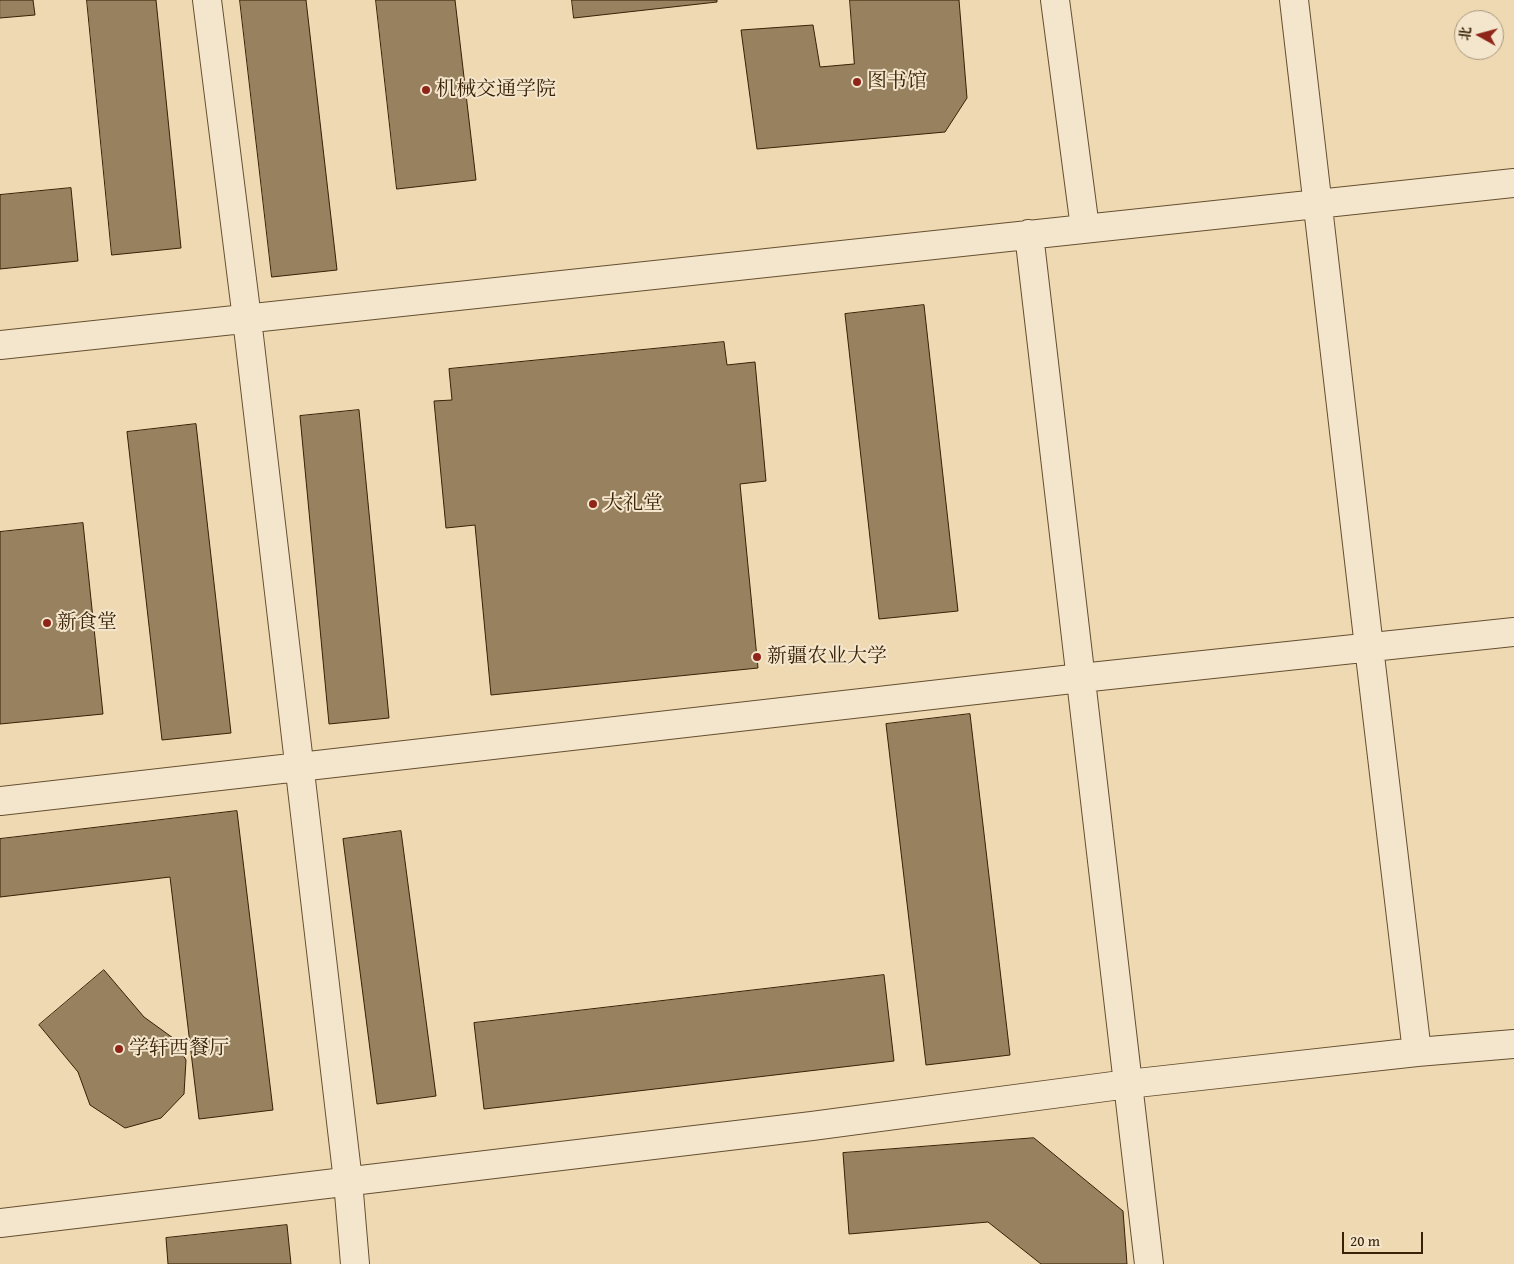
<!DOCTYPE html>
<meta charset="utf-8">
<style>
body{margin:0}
#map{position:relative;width:1514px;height:1264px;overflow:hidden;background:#eed9b2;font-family:"Gentium Book Plus","Noto Serif SC",serif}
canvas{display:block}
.north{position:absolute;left:1454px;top:10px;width:50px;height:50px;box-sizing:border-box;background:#f4e6cd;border:1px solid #a9977d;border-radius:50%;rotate:277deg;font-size:14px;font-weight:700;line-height:20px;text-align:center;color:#382105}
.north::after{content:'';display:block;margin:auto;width:18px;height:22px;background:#8f2418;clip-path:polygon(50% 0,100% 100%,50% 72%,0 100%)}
.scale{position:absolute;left:1342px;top:1232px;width:81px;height:22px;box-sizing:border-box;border:2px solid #382105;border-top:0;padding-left:6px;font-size:15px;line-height:18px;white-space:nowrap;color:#382105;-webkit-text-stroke:4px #f4e6cd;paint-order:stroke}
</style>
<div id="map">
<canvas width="1514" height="1264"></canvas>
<div class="north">北</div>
<div class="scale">20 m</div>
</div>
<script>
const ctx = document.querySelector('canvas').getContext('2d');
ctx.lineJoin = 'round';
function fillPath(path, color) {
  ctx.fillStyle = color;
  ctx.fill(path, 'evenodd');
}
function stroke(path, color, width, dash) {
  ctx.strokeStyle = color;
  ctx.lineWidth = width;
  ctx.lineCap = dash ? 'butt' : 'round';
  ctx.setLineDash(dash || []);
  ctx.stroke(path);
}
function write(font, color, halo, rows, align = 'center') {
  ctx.font = font + ' "Gentium Book Plus","Noto Serif SC",serif';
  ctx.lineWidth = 4;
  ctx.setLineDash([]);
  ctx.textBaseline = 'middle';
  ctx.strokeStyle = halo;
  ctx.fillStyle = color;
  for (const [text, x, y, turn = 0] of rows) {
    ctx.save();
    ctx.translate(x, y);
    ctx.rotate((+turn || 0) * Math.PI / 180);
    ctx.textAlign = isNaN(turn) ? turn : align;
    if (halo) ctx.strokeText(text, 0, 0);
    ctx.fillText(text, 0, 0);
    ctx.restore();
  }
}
const building = new Path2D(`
 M 0,0 L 33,0 L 35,15 L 0,18 Z
 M 87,0 L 156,0 L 181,248 L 112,255 Z
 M 240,0 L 306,0 L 337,270 L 272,277 Z
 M 376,0 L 455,0 L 476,180 L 397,189 Z
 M 572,0 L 717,0 L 717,2 L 574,18 Z
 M 850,0 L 959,0 L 967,98 L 945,132 L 757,149 L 741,30 L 813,25 L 820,67 L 854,64 Z
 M 71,188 L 78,261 L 0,269 L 0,195 Z
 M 924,305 L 958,611 L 879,619 L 845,314 Z
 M 724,342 L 727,365 L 755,362 L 766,481 L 740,484 L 758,668 L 491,695 L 475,525 L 446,528 L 434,401 L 452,400 L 449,369 Z
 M 359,410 L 389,718 L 329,724 L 300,416 Z
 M 196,424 L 231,733 L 162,740 L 127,432 Z
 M 83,523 L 103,714 L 0,724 L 0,532 Z
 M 970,714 L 1010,1055 L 926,1065 L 886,724 Z
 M 237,811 L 273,1110 L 199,1119 L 170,877 L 0,897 L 0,839 Z
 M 401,831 L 436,1096 L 377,1104 L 343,839 Z
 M 104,970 L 144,1017 L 173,1038 L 186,1060 L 184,1094 L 161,1118 L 125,1128 L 90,1105 L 78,1072 L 39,1025 Z
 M 884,975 L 894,1061 L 484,1109 L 474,1023 Z
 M 1034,1138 L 1123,1211 L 1127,1264 L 1041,1264 L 988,1222 L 849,1234 L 843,1153 Z
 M 287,1225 L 291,1264 L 168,1264 L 166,1238 Z`);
fillPath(building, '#97815f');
stroke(building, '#382105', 1);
const street = new Path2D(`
 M 207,0 L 247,319 L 348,1181 L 355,1264
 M 1055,0 L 1085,228
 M 1294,0 L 1369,647 L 1417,1052
 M 1029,234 L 1149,1264
 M 0,345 L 1514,183
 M 0,801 L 1081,678 L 1514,632
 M 0,1223 L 812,1126 L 1128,1084 L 1417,1052 L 1514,1044`);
stroke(street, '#664f30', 30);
stroke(street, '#f4e6cd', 28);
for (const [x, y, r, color] of [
 [857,82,5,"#8f2418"],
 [426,90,5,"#8f2418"],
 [593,504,5,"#8f2418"],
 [47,623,5,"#8f2418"],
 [757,657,5,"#8f2418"],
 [119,1049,5,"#8f2418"]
]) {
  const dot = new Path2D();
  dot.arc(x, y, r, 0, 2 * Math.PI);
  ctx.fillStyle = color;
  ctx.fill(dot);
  stroke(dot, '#f4e6cd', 2);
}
write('20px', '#382105', '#f4e6cd', [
 ["图书馆",867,82],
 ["机械交通学院",436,90],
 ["大礼堂",603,504],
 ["新食堂",57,623],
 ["新疆农业大学",767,657],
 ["学轩西餐厅",129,1049]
], 'left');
</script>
